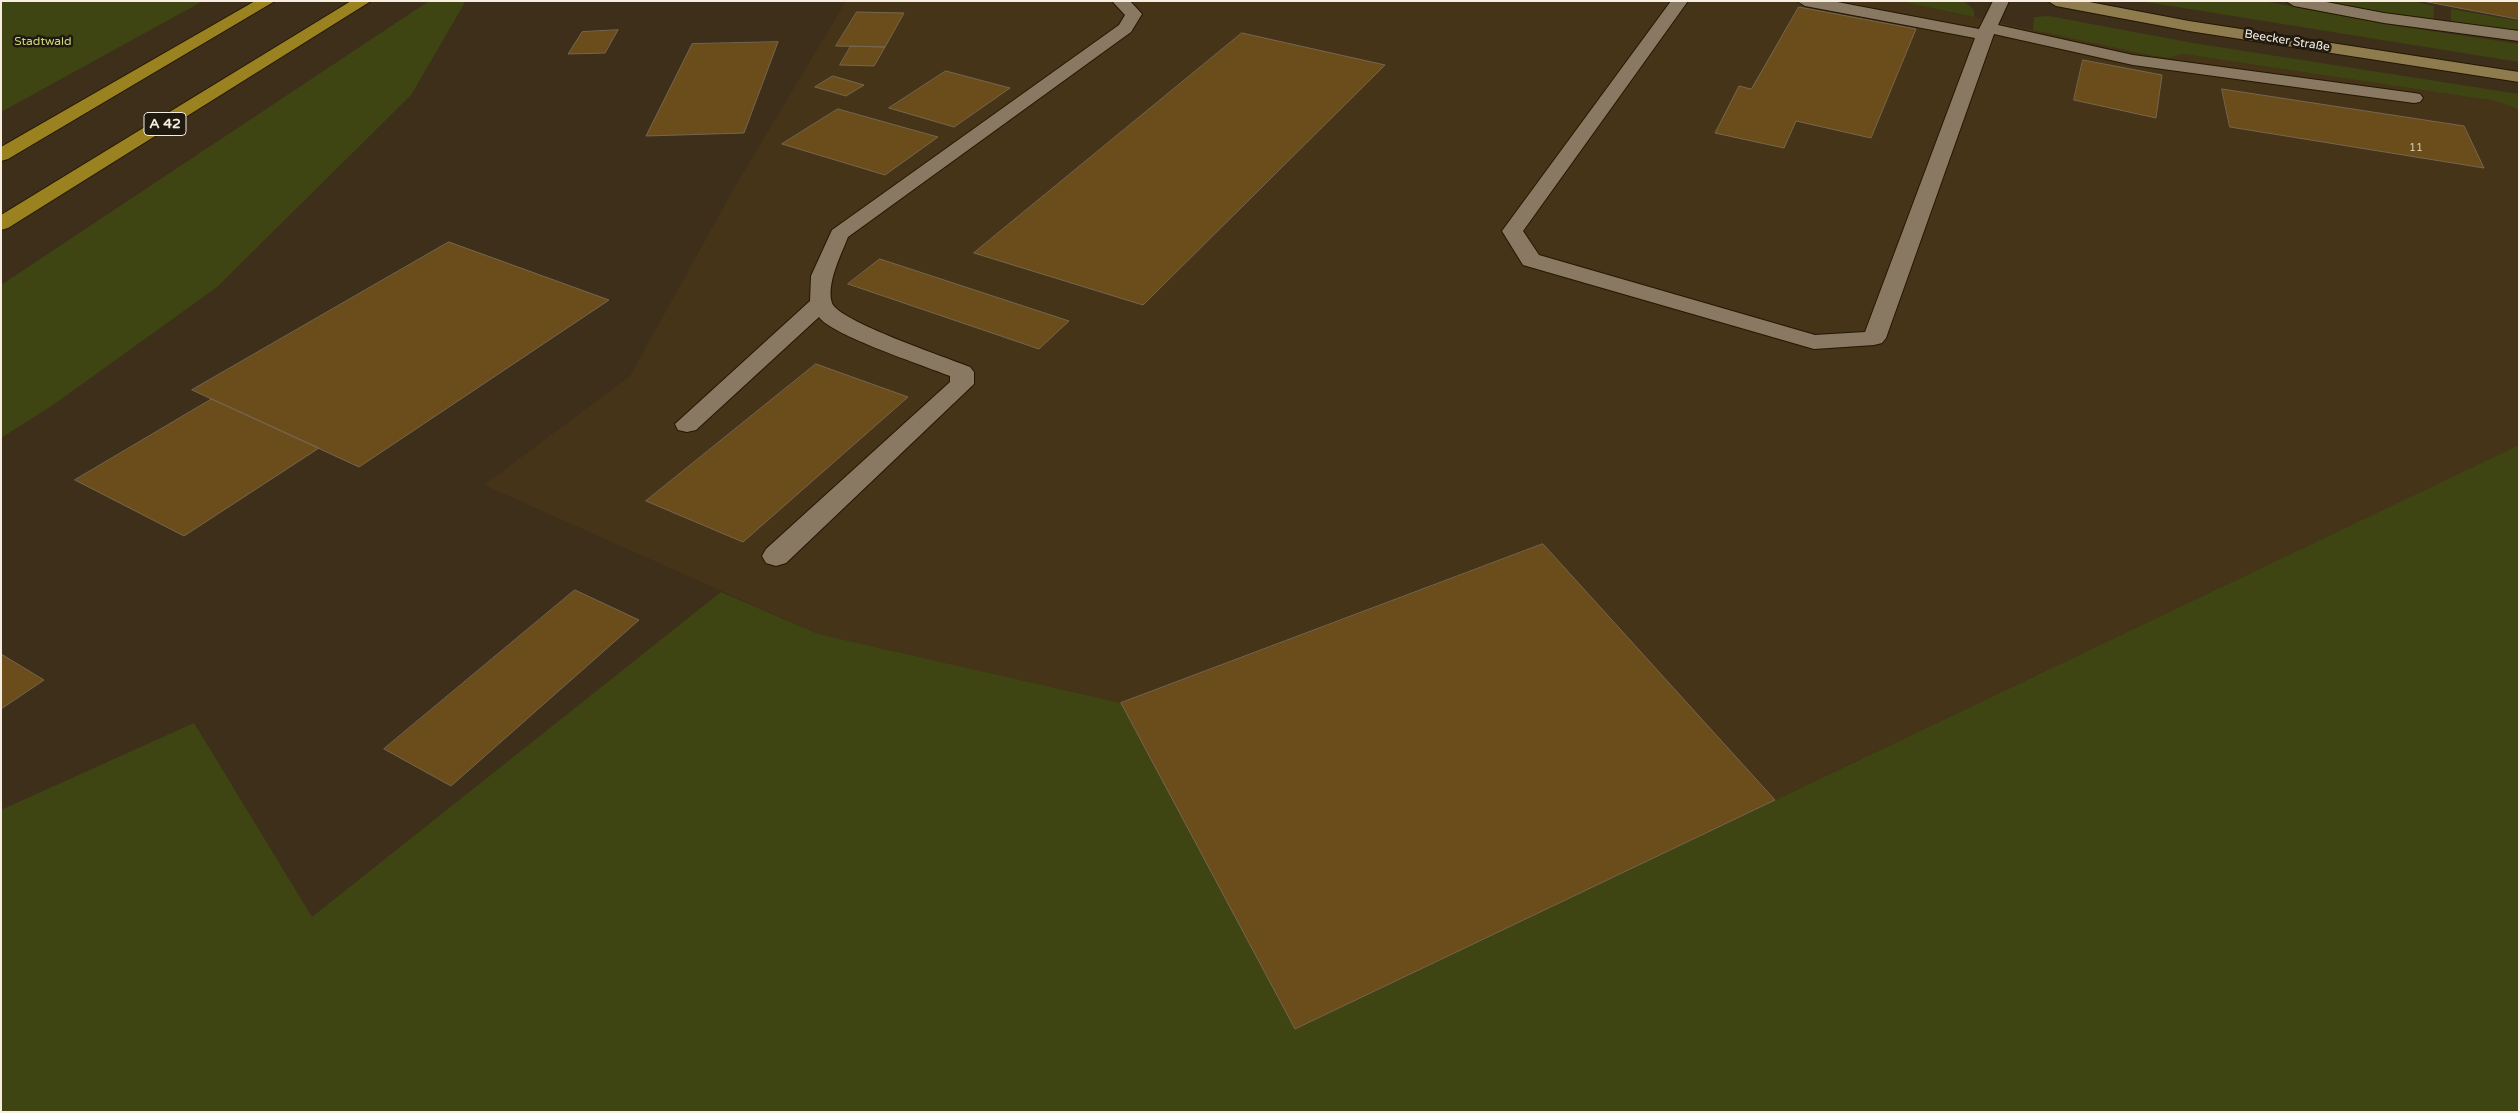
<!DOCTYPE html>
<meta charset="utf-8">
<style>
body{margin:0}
#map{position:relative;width:2520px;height:1113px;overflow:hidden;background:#3e2f1b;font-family:"Varela Round",sans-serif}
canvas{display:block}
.frame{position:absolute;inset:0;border:2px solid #f7eee1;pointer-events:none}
</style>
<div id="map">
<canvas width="2520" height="1113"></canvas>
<div class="frame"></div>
</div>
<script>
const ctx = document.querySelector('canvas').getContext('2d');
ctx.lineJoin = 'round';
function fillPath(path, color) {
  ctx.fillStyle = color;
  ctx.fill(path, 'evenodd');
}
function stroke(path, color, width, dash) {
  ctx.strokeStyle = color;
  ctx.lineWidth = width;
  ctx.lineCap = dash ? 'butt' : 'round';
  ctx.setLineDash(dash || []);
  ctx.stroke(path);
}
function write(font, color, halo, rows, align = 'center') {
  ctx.font = font + ' "Varela Round",sans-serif';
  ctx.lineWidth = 5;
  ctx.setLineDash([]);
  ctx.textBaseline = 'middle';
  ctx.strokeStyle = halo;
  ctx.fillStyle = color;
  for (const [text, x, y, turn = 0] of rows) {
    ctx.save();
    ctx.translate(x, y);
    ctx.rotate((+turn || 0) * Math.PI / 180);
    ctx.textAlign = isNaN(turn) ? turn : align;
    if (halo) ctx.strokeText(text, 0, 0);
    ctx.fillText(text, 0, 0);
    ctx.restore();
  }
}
fillPath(new Path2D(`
 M 846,1 L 1899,1 L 2154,56 L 2169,58 L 2183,54 L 2496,101 L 2519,110 L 2519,445 L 1295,1029 L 1121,703 L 818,634 L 484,485 L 630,376 L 737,183 Z`), '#463418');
fillPath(new Path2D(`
 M 1,1 L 203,1 L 1,112 Z
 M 429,1 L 463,1 L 464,4 L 411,95 L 217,287 L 53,405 L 1,438 L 1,285 Z
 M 1899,1 L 1964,1 L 1974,10 L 1974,17 Z
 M 2140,1 L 2263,1 L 2391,25 L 2519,44 L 2519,62 Z
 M 2319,1 L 2411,1 L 2434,6 L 2433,21 Z
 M 2451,9 L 2519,21 L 2519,30 L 2451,23 Z
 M 2049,16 L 2193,43 L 2519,94 L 2519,110 L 2496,101 L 2183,54 L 2169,58 L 2154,56 L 2033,30 L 2034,17 Z
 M 2519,445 L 2519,1112 L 1,1112 L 1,810 L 194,723 L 312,917 L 721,592 L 818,634 L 1121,703 L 1296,1029 Z`), '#3e4512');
const building = new Path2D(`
 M 2423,1 L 2519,1 L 2519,19 Z
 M 1799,7 L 1916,29 L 1871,138 L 1796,121 L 1784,148 L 1715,133 L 1739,86 L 1751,89 Z
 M 857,12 L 904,13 L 885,47 L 836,46 Z
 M 618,30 L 605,53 L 568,54 L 582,32 Z
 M 1242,33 L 1385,65 L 1143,305 L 974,253 Z
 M 778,42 L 744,133 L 646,136 L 692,44 Z
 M 851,46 L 885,47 L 874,66 L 840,65 Z
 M 2083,60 L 2162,75 L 2156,118 L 2074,100 Z
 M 946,71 L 1010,88 L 954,127 L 889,108 Z
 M 833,76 L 864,85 L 846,96 L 815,87 Z
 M 2222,89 L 2464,126 L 2484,168 L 2230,127 Z
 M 838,109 L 938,137 L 885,175 L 782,144 Z
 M 449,242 L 609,300 L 359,467 L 192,390 Z
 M 880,259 L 1069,321 L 1039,349 L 848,284 Z
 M 816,364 L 908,397 L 743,542 L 646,501 Z
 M 212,399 L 319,448 L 184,536 L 75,480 Z
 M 1543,544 L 1775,800 L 1295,1029 L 1121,703 Z
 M 575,590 L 639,620 L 451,786 L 384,749 Z
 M 1,654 L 44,680 L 1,709 Z`);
fillPath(building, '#6b4d1b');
stroke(building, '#76664f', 1);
const lane = new Path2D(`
 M 1112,1 L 1130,1 L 1142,14 L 1131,32 L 848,237 C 841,255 826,284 832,303 C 838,321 948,358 970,367 L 974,372 L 974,384 L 786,563 L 776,566 L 766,563 L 762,556 L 766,549 L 950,382 L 950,376 C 925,366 831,335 819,317 L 696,430 L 687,432 L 678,430 L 675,424 L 810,301 L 811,276 L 832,230 L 1119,25 L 1125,15 Z
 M 1671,1 L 1688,1 L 1523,231 L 1539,255 L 1815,335 L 1865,332 L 1975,38 L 1805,6 L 1797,1 L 1832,1 L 1979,29 L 1993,1 L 2009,1 L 1998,25 L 2133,55 L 2414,93 L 2420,94 L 2423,98 L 2420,102 L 2414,103 L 2133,65 L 1994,34 L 1886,338 L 1882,343 L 1874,345 L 1814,349 L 1523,265 L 1502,231 Z
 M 2286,1 L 2321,1 L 2384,13 L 2519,31 L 2519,41 L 2384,23 L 2294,6 Z`);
const secondary = new Path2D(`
 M 2048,1 L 2084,1 L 2189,21 L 2519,72 L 2519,82 L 2189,31 L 2056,6 Z`);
const highway = new Path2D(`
 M 255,1 L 275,1 L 8,159 L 1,161 L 1,147 Z
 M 351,1 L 371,1 L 8,228 L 1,230 L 1,215 Z`);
stroke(lane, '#241703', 2);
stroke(secondary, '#241703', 2);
stroke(highway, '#241703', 2);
fillPath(lane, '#8a7962');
fillPath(secondary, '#8f7c4e');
fillPath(highway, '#9b8221');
write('11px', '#d4c6b0', null, [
 ["11",2416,148]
]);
write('12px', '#f7eee1', '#1f1910', [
 ["Beecker Straße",2287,41,9]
]);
write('12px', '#ccdb78', '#1f1910', [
 ["Stadtwald",43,42]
]);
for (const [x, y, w] of [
 [165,124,42]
]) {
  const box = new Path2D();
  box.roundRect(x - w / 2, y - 11.5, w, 23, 4);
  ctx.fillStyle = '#1f1910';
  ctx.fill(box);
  stroke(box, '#f7eee1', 1);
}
write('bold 14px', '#f7eee1', null, [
 ["A 42",165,124]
]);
</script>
